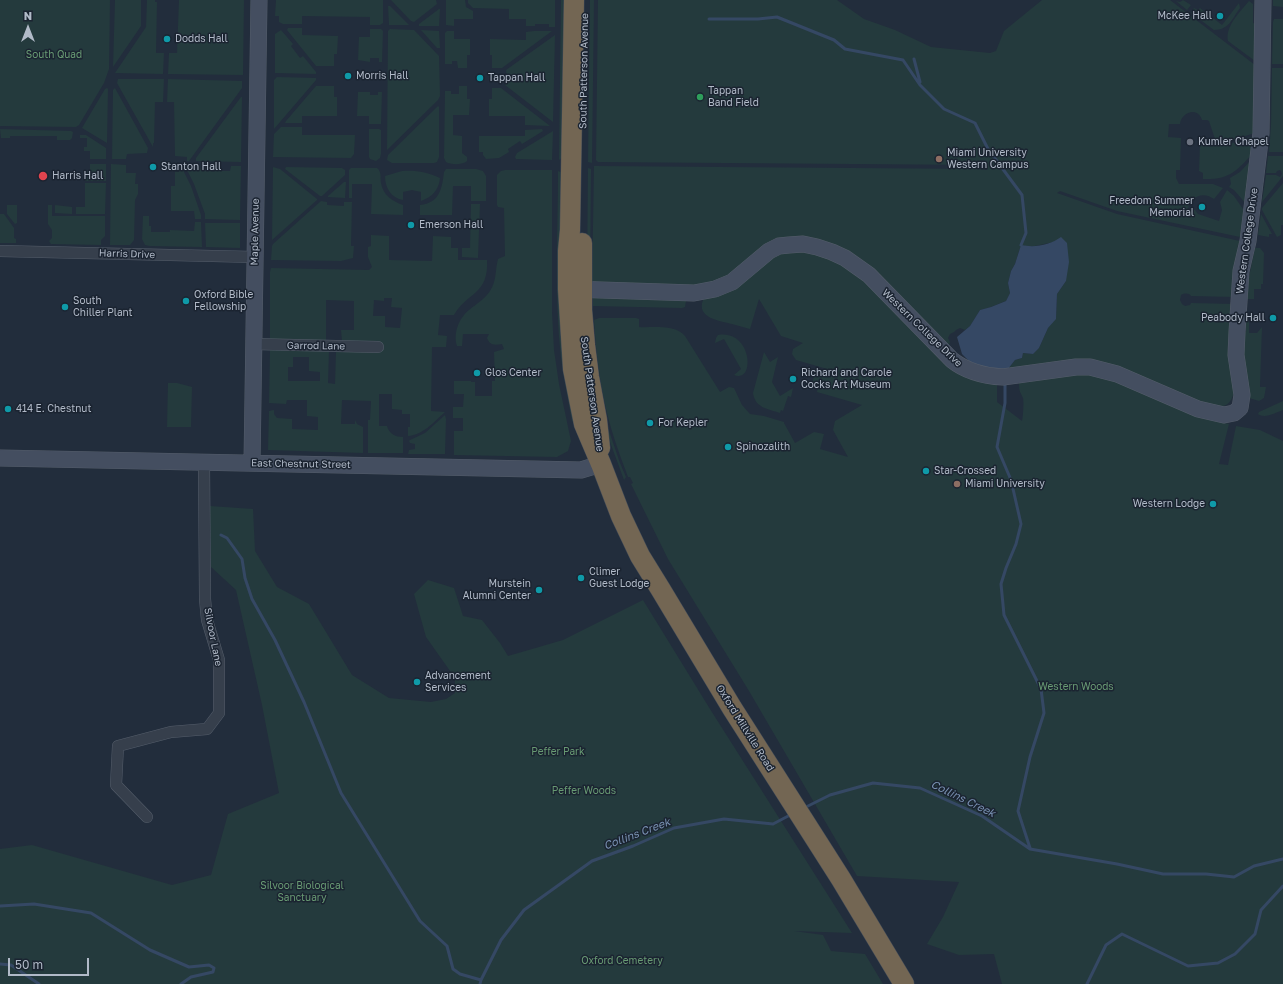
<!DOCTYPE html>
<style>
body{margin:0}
#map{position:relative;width:1283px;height:984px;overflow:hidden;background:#222d3c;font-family:"Golos Text",sans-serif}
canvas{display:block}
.north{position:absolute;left:8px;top:8px;width:40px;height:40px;-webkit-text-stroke:3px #1b2431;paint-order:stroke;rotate:0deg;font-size:11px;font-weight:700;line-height:16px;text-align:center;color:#b1bac8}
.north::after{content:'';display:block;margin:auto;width:14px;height:18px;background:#b1bac8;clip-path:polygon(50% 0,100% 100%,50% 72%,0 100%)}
.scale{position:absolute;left:8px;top:958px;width:81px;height:18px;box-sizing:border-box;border:2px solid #b1bac8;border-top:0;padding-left:5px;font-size:12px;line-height:14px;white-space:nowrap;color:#b1bac8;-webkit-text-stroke:3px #1b2431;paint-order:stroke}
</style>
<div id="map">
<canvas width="1283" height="984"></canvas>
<div class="north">N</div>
<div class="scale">50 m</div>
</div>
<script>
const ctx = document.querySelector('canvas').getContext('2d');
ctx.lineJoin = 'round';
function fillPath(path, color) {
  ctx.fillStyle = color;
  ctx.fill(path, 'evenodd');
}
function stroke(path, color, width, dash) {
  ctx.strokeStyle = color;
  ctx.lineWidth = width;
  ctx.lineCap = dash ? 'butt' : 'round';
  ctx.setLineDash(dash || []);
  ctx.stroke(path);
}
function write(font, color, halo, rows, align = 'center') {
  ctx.font = font + ' "Golos Text",sans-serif';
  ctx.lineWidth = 3;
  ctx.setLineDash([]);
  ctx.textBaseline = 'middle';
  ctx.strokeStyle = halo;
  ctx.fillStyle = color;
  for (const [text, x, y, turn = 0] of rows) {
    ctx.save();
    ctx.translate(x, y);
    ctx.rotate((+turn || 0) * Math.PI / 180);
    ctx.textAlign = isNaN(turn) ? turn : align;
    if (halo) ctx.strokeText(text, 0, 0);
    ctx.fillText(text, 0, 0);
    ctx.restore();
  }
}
fillPath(new Path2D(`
 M 0,0 L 110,0 L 109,69 L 104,83 L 79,125 L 76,127 L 0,126 Z
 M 115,0 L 141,0 L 141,26 L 113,67 Z
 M 147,0 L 155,0 L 155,2 L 157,2 L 156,53 L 164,53 L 163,74 L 115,73 L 146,27 Z
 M 179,0 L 244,0 L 243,75 L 168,74 L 169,53 L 177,53 Z
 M 276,0 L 383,0 L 383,23 L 380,25 L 370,25 L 370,17 L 302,16 L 302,24 L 283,24 L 279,22 L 279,16 L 275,16 Z
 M 391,0 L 436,0 L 437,4 L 414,22 L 411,21 Z
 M 446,0 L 465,0 L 466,7 L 473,11 L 473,19 L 454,19 L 454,26 L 446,25 Z
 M 468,0 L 555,0 L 555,27 L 549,27 L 549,24 L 535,24 L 535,26 L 526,26 L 526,19 L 509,19 L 509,9 L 473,8 L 468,3 Z
 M 561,0 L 570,0 L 564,156 L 559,160 Z
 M 590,0 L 594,0 L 592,163 L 588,162 Z
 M 598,0 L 837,0 L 864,19 L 895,30 L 931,47 L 990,53 L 996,51 L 1004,31 L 1042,0 L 1170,0 L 1255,65 L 1255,133 L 1225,142 L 1215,139 L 1209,121 L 1207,120 L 1202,120 C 1198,106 1181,112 1180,124 L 1169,124 L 1168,137 L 1181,138 L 1180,170 L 1176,170 L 1176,178 L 1179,184 L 1213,184 L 1223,188 L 1214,199 C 1204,191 1190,196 1188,209 L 1195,210 L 1198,214 L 1219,221 L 1222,210 L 1220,202 L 1227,190 L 1234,196 L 1245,212 L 1243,236 L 1240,237 L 1117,211 L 1060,191 L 1057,193 L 1117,214 L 1240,241 L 1241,242 L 1238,245 L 1235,271 L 1234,297 L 1191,296 C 1189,293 1185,293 1181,295 L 1180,300 L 1182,304 L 1185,306 L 1190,305 L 1191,303 L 1234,304 L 1234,391 C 1232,403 1226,407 1215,408 L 1122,370 L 1035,366 L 1033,364 L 1025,368 L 1008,369 L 1015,360 L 1022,358 L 1023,353 L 1033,354 L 1039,348 L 1048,328 L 1056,318 L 1057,294 L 1066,281 L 1054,242 L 1030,247 L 1021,245 L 1015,264 L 1011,271 L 1008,283 L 1010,293 L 1006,301 L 991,307 L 980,310 L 970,326 L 965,330 L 960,328 L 956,330 L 954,332 L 950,334 L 948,338 L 950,342 L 949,346 L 935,331 L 930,331 L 910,310 L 805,239 L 740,270 L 706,287 L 592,284 L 594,166 L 980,169 L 987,170 L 985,166 L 981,165 L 598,162 L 596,160 Z
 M 1183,0 L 1191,5 L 1187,10 L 1176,1 L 1180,2 Z
 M 1273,0 L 1283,0 L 1283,7 L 1273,6 Z
 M 1249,1 L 1253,4 L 1253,23 L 1257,24 L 1255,61 L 1228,41 C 1225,26 1240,12 1249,1 Z
 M 1239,3 L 1240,8 C 1232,19 1229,30 1214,30 L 1191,13 L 1194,8 L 1198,10 L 1200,8 L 1222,25 Z
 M 388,6 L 390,6 L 409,25 L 389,25 Z
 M 439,9 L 440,9 L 439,26 L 419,26 L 419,24 Z
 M 1274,19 L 1283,19 L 1283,64 L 1272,64 L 1273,22 Z
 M 288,28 L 302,28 L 302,35 L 338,36 L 337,54 L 334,54 L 334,66 L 316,66 L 287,30 Z
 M 370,29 L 381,29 L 383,31 L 382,62 L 379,62 L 379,58 L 370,58 L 370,62 L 358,60 L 359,37 L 370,37 Z
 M 390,29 L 414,30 L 439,56 L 440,96 L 438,100 L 387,150 L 388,31 Z
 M 281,30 L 293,44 L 291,46 L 300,58 L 303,56 L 316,72 L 316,74 L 275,73 L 275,34 Z
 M 421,30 L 439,31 L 440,48 L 437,48 Z
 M 447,31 L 454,31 L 454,39 L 470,39 L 470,55 L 467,55 L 467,68 L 458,68 L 457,61 L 452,61 L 452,64 L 445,64 L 445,33 Z
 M 534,31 L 552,31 L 502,68 L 492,68 L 492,55 L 490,55 L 490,39 L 526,40 L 526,32 Z
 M 555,35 L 553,122 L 505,85 L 507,78 L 506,70 Z
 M 1272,68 L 1283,68 L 1283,152 L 1269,152 L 1271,126 Z
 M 277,77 L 316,78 L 316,80 L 274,129 L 274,80 Z
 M 118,79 L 164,79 L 163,102 L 155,102 L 154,143 L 153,143 L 153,147 L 117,83 Z
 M 168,79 L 242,81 L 242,88 L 189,161 L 187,161 L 187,157 L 175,156 L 174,102 L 167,102 Z
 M 316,86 L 334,86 L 334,97 L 337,97 L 337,116 L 302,116 L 302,123 L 285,123 L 286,121 Z
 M 459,86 L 467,86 L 467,99 L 470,99 L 469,115 L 453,115 L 453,135 L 462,136 L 462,153 L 467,157 L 467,161 C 463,165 451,165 446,162 L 444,158 L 445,91 L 451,91 L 451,94 L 459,94 Z
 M 107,88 L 108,89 L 107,143 L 82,128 L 105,89 Z
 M 115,88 L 148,148 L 147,153 L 127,154 L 126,159 L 112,159 L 113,90 Z
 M 492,88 L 501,88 L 550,126 L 525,125 L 525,116 L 489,116 L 489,99 L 492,99 Z
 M 358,92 L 370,92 L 370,95 L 378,95 L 378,92 L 382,92 L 381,124 L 369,124 L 369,116 L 357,116 Z
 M 241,97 L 242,97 L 241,162 L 196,161 L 196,158 Z
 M 438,106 L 439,107 L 439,157 L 437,162 L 434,163 L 392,163 L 387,160 L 388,155 Z
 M 281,127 L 302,127 L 302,135 L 355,135 L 354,154 L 351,158 L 273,157 L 274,134 Z
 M 0,129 L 71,131 L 73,132 L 72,138 L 70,140 L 57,140 L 57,136 L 10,136 L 10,138 L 1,138 Z
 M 369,129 L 379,129 L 381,130 L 381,154 L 380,158 L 376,161 L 370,159 L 369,157 Z
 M 542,129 L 543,131 L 522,144 L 520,141 L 508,149 L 509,152 L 499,158 L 486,159 L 483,155 L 483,152 L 479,152 L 479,136 L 525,136 L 525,130 Z
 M 553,131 L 552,160 L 516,159 L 515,157 L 517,153 Z
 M 80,135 L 86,135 L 106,148 L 106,159 L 90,159 L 90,151 L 84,151 L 84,147 L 87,147 L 87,138 L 80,138 Z
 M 1250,137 L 1253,137 L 1253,153 C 1237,171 1229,180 1203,179 L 1203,173 L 1199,171 L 1200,144 L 1204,145 L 1210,141 L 1220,144 L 1230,144 Z
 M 1268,156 L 1283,156 L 1283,176 L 1262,202 L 1266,175 L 1276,175 L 1280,177 L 1282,174 L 1281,171 L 1280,170 L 1277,171 L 1276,173 L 1266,173 Z
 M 1252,159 L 1247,205 L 1234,190 L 1229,187 L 1231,184 L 1230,178 L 1240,172 Z
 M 90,164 L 106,164 L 106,181 L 85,181 L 85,171 L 90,171 Z
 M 111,164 L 126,165 L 126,173 L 136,173 L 135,184 L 138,184 L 138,194 L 135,200 L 134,240 L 130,245 L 110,245 Z
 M 187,165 L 200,166 L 201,171 L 230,171 L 231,166 L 241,166 L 240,220 L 205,219 L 205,214 L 194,184 L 187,170 Z
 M 273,167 L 280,169 L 317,199 L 317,200 L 272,240 Z
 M 286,167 L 342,168 L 345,170 L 345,175 L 322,196 L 320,196 L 285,169 Z
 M 351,168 L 377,168 C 382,172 380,177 381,183 C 383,195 392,201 403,205 L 403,215 L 371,214 L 372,184 L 352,184 L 352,198 L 349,198 L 349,170 Z
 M 588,168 L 591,169 L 591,170 L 590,281 L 587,274 Z
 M 446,169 L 476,169 L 483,171 L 486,176 L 486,201 L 471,201 L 471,186 L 453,186 L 452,215 L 420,215 L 420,205 C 440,203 442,188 444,172 Z
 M 179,170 L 183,170 L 191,186 L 201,215 L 201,219 L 195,219 L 194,211 L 171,211 L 171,186 L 175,186 L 175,171 L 179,172 Z
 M 505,170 L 552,170 L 552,312 L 554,350 L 559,384 L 571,441 L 568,451 L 557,457 L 454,455 L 454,431 L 463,431 L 463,418 L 453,418 L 453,407 L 463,407 L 464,394 L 454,394 L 454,381 L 471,381 L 471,382 L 475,382 L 475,396 L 492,396 L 492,381 L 495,381 L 494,352 L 504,349 L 502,344 C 495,345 490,346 487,338 L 489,334 L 463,334 L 462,346 L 457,346 C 453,333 459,318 469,310 C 476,304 485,299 490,291 C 497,280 495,270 498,259 L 505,256 L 504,208 L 498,207 L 497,205 L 497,175 L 501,171 Z
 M 402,171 C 416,170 427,172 440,178 C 439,190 432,197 421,201 L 421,192 L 412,190 L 403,192 L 403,200 C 391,198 385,188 385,176 Z
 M 558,171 L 563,173 L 574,422 L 572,421 C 568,400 564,379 561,358 C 554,296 558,233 558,171 Z
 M 344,182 L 346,182 L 345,198 L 328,197 L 328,196 Z
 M 85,183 L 106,183 L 105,214 L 76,214 L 76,207 L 85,207 Z
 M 1283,183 L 1283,225 L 1281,225 L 1281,235 L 1277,237 L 1262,210 L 1262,208 Z
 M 321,201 L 327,202 L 327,205 L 344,206 L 344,202 L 352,202 L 351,246 L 354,246 L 353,258 L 341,261 L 271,260 L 272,246 L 273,244 Z
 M 471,204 L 480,204 L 478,258 L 462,257 L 462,248 L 470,248 Z
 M 7,205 L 17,205 L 17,223 L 15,224 L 7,214 Z
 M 48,205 L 52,205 L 52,216 L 105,216 L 105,236 L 101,240 L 101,245 L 51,244 L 49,241 L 52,238 L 52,230 L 48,224 Z
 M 55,205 L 72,207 L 72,214 L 55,213 Z
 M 0,214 L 4,214 L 14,228 L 14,238 L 16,239 L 16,243 L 0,243 Z
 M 1261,214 L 1272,234 L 1269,234 L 1269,237 L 1258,235 Z
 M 143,216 L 149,216 L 149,226 L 151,226 L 151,232 L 170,232 L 170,230 L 194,231 L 195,222 L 201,222 L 202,247 L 150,246 L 145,245 L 142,239 Z
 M 205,223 L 240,223 L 240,248 L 206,247 Z
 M 371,235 L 389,236 L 389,260 L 432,261 L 433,236 L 451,237 L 451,248 L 458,248 L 458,260 L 487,260 C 489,295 467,292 454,315 L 440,315 L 438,335 L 447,336 L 446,347 L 432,347 L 431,411 L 445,412 C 434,422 423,435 408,436 L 408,427 L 410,427 L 410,414 L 402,414 L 402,410 L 392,409 L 392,394 L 379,394 L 379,426 L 387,426 C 389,434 396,437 403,437 L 403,453 L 368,453 L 368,420 L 370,420 L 371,401 L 342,400 L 341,424 L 355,424 L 355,420 L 357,424 L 363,427 L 363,453 L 268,450 L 269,411 L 274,410 L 274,414 L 277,418 L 292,419 L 292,429 L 318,430 L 318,417 L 307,416 L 307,400 L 287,400 L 286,404 L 269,403 L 270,350 L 329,351 L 328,383 L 335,384 L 336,352 L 380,352 L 342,341 L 341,330 L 354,330 L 354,301 L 326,300 L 326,341 L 270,340 L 270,272 L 271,268 L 369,270 L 372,267 L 368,257 L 368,247 L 371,246 ZM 384,298 L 392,298 L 391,307 L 402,308 L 400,328 L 385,327 L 385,316 L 373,316 L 374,300 L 384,301 ZM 293,357 L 309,357 L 309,371 L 320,372 L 320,381 L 288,381 L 288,367 L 293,367 Z
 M 1255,248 L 1260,248 L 1264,253 L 1263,284 L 1261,284 L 1261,289 L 1254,289 L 1254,299 L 1247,299 L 1248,282 Z
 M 795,249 L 830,256 L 861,275 L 953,370 L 997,382 L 997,402 L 1022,421 C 1023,419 1024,401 1023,398 C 1020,391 1019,392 1019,383 L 1030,382 L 1035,377 L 1075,372 L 1114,378 L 1201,417 L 1229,424 L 1219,464 L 1228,465 L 1236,426 L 1260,430 L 1283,441 L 1283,984 L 1002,984 L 994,954 L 959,955 L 927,944 L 943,917 L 959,882 L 857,876 L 749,691 L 668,559 L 631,484 L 633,483 L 630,477 L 628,477 C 622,461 616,445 611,428 C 601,393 596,356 594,320 L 599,318 L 636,318 L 639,319 L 639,327 C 653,328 675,324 685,336 L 720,392 L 729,387 L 734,388 L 742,405 L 750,414 L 764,416 L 784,422 L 784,423 L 795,443 L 814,432 L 824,434 L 820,449 L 848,457 L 833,430 L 835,421 L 862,405 L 817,392 L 818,385 L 812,384 L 814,376 L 827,369 L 796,360 L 792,354 L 793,349 L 803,343 L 781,336 L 759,299 L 750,329 C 744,327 738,326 732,324 C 720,321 696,318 703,300 L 773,255 Z
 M 593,295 L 682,298 L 686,301 L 685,307 L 682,308 L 593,306 Z
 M 1246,321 L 1249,321 L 1249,333 L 1257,333 L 1262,327 L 1260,387 L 1266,387 L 1264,398 L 1259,401 L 1249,398 L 1244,379 L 1242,332 L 1246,332 Z
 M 718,335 C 752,329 756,384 734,375 L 741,369 L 724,339 L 715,343 L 716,338 Z
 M 764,352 L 770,362 L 778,357 L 772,382 L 780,396 L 793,388 L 791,397 L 788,396 L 783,411 L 781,410 L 780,413 C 768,409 755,408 753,393 Z
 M 168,383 L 177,383 L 192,387 L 191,427 L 167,427 Z
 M 1283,401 L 1283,410 C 1275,413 1265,419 1258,414 L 1259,412 Z
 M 445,415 L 446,419 L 445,454 L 408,454 L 409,450 L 415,449 L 415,444 L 410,443 L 409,441 L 410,440 L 425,433 Z
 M 604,422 L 606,422 L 620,463 L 626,477 L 624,480 L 610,442 Z
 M 210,506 L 253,509 L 255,551 L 277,587 L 309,604 L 352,675 L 389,698 L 431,702 L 446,699 L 455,693 L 455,678 L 426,637 L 414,594 L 428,580 L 454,588 L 463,616 L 482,620 L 500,643 L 508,656 L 563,640 L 643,600 L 710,709 L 852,933 L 794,931 L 823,935 L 831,951 L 865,954 L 883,984 L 0,984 L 0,849 L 32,845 L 172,885 L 211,875 L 228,814 L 279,793 L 262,705 L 236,590 L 211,567 Z`), '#243a3d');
fillPath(new Path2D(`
 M 1061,237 L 1067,243 L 1069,262 L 1066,281 L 1057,294 L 1056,319 L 1048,328 L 1039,348 L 1033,354 L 1023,353 L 1022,358 L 1015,360 L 1008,369 L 985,369 L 969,361 L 962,354 L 957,337 L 970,326 L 980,310 L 991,307 L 1006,301 L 1010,293 L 1008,283 L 1011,271 L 1015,264 L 1021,245 C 1035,248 1050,245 1061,237 Z`), '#354864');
stroke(new Path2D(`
 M 709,19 L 758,19 L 777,17 L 834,40 L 845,49 L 903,60 L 920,85 L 944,109 L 975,123 L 988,149 L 1022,195 L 1026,233 L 1021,245
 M 914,59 L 920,82
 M 1005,381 L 1005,403 L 997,447 L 1011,480 L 1021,524 L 1016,544 L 1006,568 L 1001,584 L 1004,615 L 1041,689 L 1044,713 L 1030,757 L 1018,811 L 1030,848
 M 221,535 L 227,538 L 242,559 L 245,578 L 252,599 L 275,640 L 304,702 L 341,793 L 420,921 L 447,946 L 453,969 L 460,974 L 481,980
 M 804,808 L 830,795 L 873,783 L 920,788 L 982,816 L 1030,849 L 1117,864 L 1163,874 L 1206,874 L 1234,877 L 1254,866 L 1283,859
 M 0,906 L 34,904 L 91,913 L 150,950 L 189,967 L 209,965 L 214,968 L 213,972 L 191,977 L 181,984
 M 0,964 L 11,965 L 39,984
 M 480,984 L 481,980 L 501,940 L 524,910 L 592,861 L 633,846 L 674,828 L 724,819 L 773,824 L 792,814
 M 1087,984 L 1106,945 L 1122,934 L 1188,966 L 1218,963 L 1235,954 L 1255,934 L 1261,910 L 1283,886`), '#354864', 3);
const street = new Path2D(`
 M 0,251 L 255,257
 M 253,344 L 378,347
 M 147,817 L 116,785 L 118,746 L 171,732 L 207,729 L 219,713 L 219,660 L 207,620 L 205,599 L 204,462`);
const secondary = new Path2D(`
 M 570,289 L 694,293 L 715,289 L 732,282 L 769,251 L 779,246 L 789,245 L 803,244 L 817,247 L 832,252 L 845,258 L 869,275 L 952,360 C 967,372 984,376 1003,377 L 1076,367 L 1090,367 L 1117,374 L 1198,409 L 1224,415 L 1234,413 L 1240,408 L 1242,395 L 1236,355 L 1237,332 L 1241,271 L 1248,241 L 1261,133 L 1263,0
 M 0,458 L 581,470 L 601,464
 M 252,463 L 259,0`);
const highway = new Path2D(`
 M 574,0 L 570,230 L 568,251 L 568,289 L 573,369 L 584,424 L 601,464 L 621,516 L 640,556 L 661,590 L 732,708 L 841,879 L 904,984
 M 582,243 L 582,310 L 585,345 L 589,377 L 597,420 L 600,448`);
stroke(street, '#545d6a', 12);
stroke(secondary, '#545d6a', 17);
stroke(highway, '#414a57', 21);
stroke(street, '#363f4c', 11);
stroke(secondary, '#444e60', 16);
stroke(highway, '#736653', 20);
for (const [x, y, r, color] of [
 [1220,16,4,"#0f9aa8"],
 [167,39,4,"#0f9aa8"],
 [348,76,4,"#0f9aa8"],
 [480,78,4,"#0f9aa8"],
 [700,97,4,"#2e9e5b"],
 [1190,142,4,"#6b7280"],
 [939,159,4,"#8d6e63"],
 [153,167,4,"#0f9aa8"],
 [43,176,5,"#e0444e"],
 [1202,207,4,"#0f9aa8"],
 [411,225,4,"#0f9aa8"],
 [186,301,4,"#0f9aa8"],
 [65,307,4,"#0f9aa8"],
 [1273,318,4,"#0f9aa8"],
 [477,373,4,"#0f9aa8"],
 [793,379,4,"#0f9aa8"],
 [8,409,4,"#0f9aa8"],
 [650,423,4,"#0f9aa8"],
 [728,447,4,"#0f9aa8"],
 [926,471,4,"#0f9aa8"],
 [957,484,4,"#8d6e63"],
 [1213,504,4,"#0f9aa8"],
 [581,578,4,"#0f9aa8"],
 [539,590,4,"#0f9aa8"],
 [417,682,4,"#0f9aa8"]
]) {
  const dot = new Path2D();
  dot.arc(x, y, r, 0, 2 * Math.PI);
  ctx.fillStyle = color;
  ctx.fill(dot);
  stroke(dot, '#1b2431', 1.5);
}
write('10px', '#b1bac8', '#1b2431', [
 ["McKee Hall",1212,16,"right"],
 ["Dodds Hall",175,39],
 ["Morris Hall",356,76],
 ["Tappan Hall",488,78],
 ["Tappan",708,91],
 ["Band Field",708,103],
 ["Kumler Chapel",1198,142],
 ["Miami University",947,153],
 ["Western Campus",947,165],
 ["Stanton Hall",161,167],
 ["Harris Hall",52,176],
 ["Freedom Summer",1194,201,"right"],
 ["Memorial",1194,213,"right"],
 ["Emerson Hall",419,225],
 ["Oxford Bible",194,295],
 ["Fellowship",194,307],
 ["South",73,301],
 ["Chiller Plant",73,313],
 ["Peabody Hall",1265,318,"right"],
 ["Glos Center",485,373],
 ["Richard and Carole",801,373],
 ["Cocks Art Museum",801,385],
 ["414 E. Chestnut",16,409],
 ["For Kepler",658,423],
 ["Spinozalith",736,447],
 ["Star-Crossed",934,471],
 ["Miami University",965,484],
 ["Western Lodge",1205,504,"right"],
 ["Climer",589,572],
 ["Guest Lodge",589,584],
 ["Murstein",531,584,"right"],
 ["Alumni Center",531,596,"right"],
 ["Advancement",425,676],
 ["Services",425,688]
], 'left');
write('10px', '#689a73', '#1b2431', [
 ["South Quad",54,55],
 ["Western Woods",1076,687],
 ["Peffer Park",558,752],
 ["Peffer Woods",584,791],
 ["Silvoor Biological",302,886],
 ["Sanctuary",302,898],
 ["Oxford Cemetery",622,961]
]);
write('10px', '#b1bac8', '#1b2431', [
 ["South Patterson Avenue",584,71,-89],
 ["Maple Avenue",255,232,-89],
 ["Western College Drive",1247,241,-82],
 ["Harris Drive",127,254,2],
 ["Western College Drive",922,328,44],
 ["Garrod Lane",316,346,1],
 ["South Patterson Avenue",592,394,82],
 ["East Chestnut Street",301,464,1],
 ["Silvoor Lane",213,637,79],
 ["Oxford Millville Road",745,728,58]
]);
write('italic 11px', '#7890b1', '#1b2431', [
 ["Collins Creek",963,799,26],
 ["Collins Creek",637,834,-21]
]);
</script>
